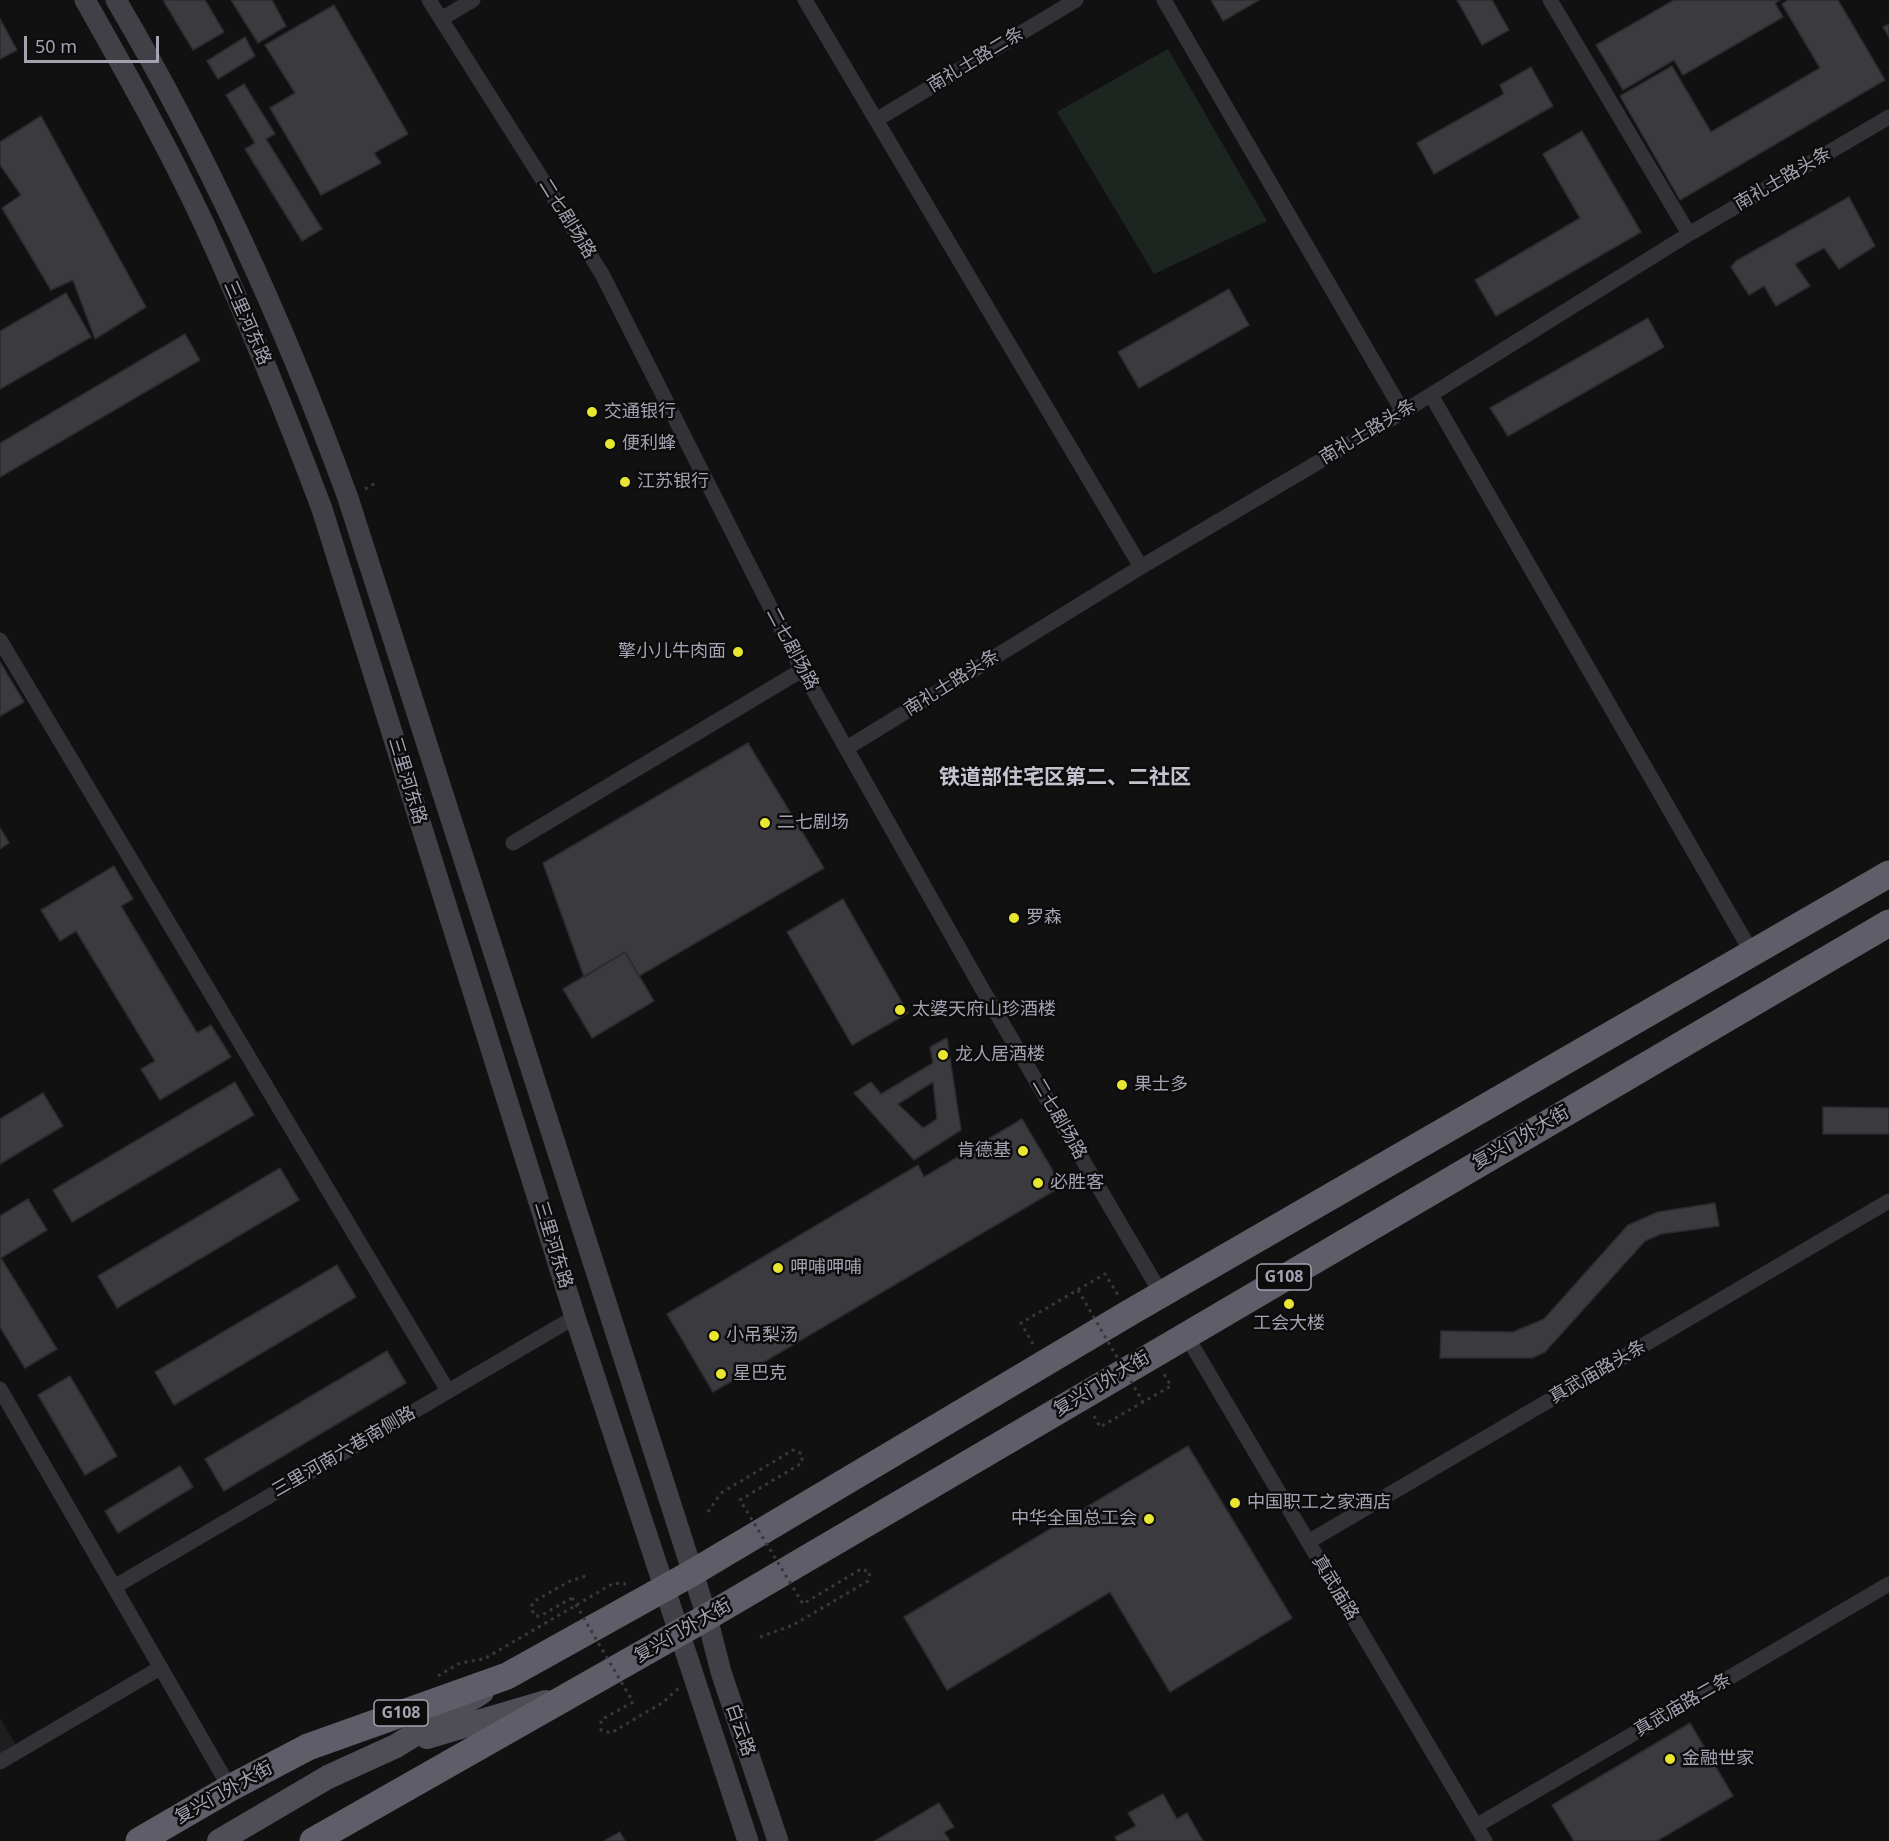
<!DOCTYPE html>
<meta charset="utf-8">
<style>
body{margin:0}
#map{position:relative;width:1889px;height:1841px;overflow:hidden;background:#111112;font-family:"Noto Sans",sans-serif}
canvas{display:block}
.scale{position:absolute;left:24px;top:36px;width:135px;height:27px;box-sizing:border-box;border:3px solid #a3a3b2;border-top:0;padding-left:8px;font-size:18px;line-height:21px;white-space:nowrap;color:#a3a3b2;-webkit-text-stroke:4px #0c0c0d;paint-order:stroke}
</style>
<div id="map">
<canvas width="1889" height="1841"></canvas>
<div class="scale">50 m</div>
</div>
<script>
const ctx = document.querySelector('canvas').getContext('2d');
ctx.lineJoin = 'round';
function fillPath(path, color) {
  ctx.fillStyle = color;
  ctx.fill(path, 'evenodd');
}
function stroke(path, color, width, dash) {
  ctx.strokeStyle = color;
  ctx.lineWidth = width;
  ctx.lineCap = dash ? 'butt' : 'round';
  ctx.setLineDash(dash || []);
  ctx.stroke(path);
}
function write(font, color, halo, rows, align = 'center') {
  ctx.font = font + ' "Noto Sans","Noto Sans SC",sans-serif';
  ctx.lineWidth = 5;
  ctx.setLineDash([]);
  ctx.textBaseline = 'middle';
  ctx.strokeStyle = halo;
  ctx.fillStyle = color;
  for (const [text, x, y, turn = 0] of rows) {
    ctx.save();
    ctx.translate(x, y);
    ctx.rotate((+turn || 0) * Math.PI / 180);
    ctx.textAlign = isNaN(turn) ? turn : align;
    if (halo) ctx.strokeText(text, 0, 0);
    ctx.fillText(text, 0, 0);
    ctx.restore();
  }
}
fillPath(new Path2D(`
 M 0,1718 L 20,1752 L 0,1763 Z`), '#1e1d1f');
fillPath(new Path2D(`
 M 1168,49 L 1267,221 L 1154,274 L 1057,112 Z`), '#1d2521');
const building = new Path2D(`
 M 163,0 L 205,0 L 224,32 L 193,50 Z
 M 231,0 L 272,0 L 286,26 L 258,43 Z
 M 1211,0 L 1259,0 L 1223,21 Z
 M 1457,0 L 1492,0 L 1509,30 L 1482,45 Z
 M 1674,0 L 1780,0 L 1775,3 L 1783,17 L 1683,75 L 1674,60 L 1623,90 L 1596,45 Z
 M 1788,0 L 1838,0 L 1885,80 L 1680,200 L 1620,96 L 1672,66 L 1711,132 L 1820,68 L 1782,4 Z
 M 334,5 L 408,134 L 374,153 L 381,163 L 321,195 L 270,108 L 295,93 L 265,45 Z
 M 0,19 L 17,50 L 0,59 Z
 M 1889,24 L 1889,37 L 1883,27 Z
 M 245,37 L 255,56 L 218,79 L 207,61 Z
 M 1531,67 L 1553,106 L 1434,174 L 1417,143 L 1504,94 L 1500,85 Z
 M 244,84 L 275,134 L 266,139 L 322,229 L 302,241 L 245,149 L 255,143 L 226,95 Z
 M 41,116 L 146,307 L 95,339 L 73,280 L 51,290 L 2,208 L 21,195 L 0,165 L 0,142 Z
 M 1582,131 L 1641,232 L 1496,316 L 1475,280 L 1580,218 L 1543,154 Z
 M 1849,197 L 1875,246 L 1839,269 L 1824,248 L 1795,264 L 1810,286 L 1776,306 L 1764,286 L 1749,295 L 1731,267 L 1736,261 Z
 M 1229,289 L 1249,325 L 1139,388 L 1118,352 Z
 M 66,293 L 91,337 L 0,389 L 0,331 Z
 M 1648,318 L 1664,347 L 1508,436 L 1490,408 Z
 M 185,334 L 200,360 L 0,477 L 0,443 Z
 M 0,662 L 24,702 L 0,716 Z
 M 748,743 L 824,868 L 639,976 L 625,952 L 584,977 L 543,863 Z
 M 0,828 L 9,843 L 0,849 Z
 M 114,866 L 133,899 L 121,906 L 197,1033 L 211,1025 L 231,1057 L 160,1100 L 141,1069 L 155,1061 L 76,931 L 60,941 L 41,910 Z
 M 843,899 L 908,1013 L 852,1045 L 787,932 Z
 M 625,952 L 654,1001 L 592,1038 L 563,989 Z
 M 947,1038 L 961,1130 L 914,1160 L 854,1093 L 871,1082 L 881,1094 L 933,1063 L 930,1047 ZM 933,1082 L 937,1119 L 923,1128 L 898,1104 Z
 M 235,1082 L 254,1115 L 72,1222 L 53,1190 Z
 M 43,1093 L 63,1126 L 0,1164 L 0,1119 Z
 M 1823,1107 L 1889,1108 L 1889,1134 L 1823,1134 Z
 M 1022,1119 L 1062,1186 L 713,1392 L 667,1314 L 918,1165 L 924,1177 Z
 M 280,1168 L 299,1200 L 117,1308 L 98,1276 Z
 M 28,1199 L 47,1230 L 1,1258 L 57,1349 L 25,1368 L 0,1327 L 0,1216 Z
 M 1715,1203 L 1719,1226 L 1661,1234 L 1645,1241 L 1545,1352 L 1532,1358 L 1440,1358 L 1441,1331 L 1513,1332 L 1544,1319 L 1628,1225 L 1658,1212 Z
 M 337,1265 L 356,1297 L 174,1405 L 155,1372 Z
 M 387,1351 L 406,1383 L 224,1491 L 205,1459 Z
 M 70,1376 L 117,1456 L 85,1475 L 38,1395 Z
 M 1188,1446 L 1292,1618 L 1170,1692 L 1110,1592 L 947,1690 L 904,1617 Z
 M 180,1466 L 193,1487 L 118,1533 L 105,1511 Z
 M 1690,1723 L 1733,1796 L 1657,1841 L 1574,1841 L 1552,1805 Z
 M 1163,1794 L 1177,1819 L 1187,1813 L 1203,1841 L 1117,1841 L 1115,1837 L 1136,1826 L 1128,1813 Z
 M 939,1803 L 954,1827 L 944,1832 L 950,1841 L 875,1841 Z
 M 620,1832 L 625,1841 L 604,1841 Z`);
fillPath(building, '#3b3b3f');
stroke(building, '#2c2b2e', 1.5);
stroke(new Path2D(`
 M 365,489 L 377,482
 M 1033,1344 L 1021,1323 L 1105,1274 L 1118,1295
 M 1094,1416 L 1100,1427 L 1171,1386 L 1164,1374
 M 708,1512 L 721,1493
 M 572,1598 L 540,1616 L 535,1616 L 531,1608 L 533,1602 L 570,1581 L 589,1575
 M 760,1637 L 793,1625
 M 438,1676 L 460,1663 L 484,1659 L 614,1583 L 626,1584
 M 633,1702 L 601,1720 L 601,1730 L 611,1733 L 662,1703 L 679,1688`), '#38383e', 3, [3, 4.5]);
stroke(new Path2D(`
 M 429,0 L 602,274 L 802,670 L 981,987 L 1162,1295
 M 805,0 L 1141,567
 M 1164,0 L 1403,412
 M 1550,0 L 1689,234
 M 441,19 L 473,0
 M 876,120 L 1076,0
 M 1431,395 L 1752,953
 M 0,640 L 448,1391
 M 847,748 L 1141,567 L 1403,412 L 1689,234 L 1889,117
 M 513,843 L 802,670
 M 1186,1335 L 1485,1841
 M 0,1389 L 230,1788
 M 1308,1542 L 1889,1201
 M 114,1587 L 575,1317
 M 0,1762 L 160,1668
 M 1476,1826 L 1889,1584`), '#333237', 15);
stroke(new Path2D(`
 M 85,0 C 127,74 168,147 204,224 C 247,318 286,413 322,509 L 575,1317 L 748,1841
 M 116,0 C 210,159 285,326 348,498 L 707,1617 L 721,1672 L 778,1841`), '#414047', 21);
stroke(new Path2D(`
 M 427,1737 L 546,1702
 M 219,1841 L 328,1777 L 396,1746 L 482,1692`), '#4f4e56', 24);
stroke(new Path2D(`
 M 139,1841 L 230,1788 L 308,1747 L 507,1676 L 692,1573 L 1129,1313 L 1889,874
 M 313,1841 L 707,1617 L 1889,923`), '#5f5e68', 27);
stroke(new Path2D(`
 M 1078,1290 L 1143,1402
 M 721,1493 L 793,1450 L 802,1454 L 802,1463 L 740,1500 L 803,1604 L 861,1569 L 870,1572 L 868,1581 L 793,1625
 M 572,1598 L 633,1702`), '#38383e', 3, [3, 4.5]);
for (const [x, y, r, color] of [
 [592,412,6,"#e9e632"],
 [610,444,6,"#e9e632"],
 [625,482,6,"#e9e632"],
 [738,652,6,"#e9e632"],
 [765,823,6,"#e9e632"],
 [1014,918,6,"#e9e632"],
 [900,1010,6,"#e9e632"],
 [943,1055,6,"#e9e632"],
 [1122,1085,6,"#e9e632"],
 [1023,1151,6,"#e9e632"],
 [1038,1183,6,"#e9e632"],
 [778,1268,6,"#e9e632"],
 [1289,1304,6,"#e9e632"],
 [714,1336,6,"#e9e632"],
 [721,1374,6,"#e9e632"],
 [1235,1503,6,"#e9e632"],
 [1149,1519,6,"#e9e632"],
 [1670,1759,6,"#e9e632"]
]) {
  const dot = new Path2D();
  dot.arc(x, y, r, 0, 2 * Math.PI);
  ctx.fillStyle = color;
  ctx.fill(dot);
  stroke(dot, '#0c0c0d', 2);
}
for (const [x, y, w] of [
 [1284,1277,54],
 [401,1713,54]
]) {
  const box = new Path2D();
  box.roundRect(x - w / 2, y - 13, w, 26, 4.5);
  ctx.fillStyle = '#0c0c0d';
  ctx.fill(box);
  stroke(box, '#a3a3b2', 1.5);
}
write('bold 16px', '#a3a3b2', null, [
 ["G108",1284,1277],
 ["G108",401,1713]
]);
write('18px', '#a3a3b2', '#0c0c0d', [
 ["南礼士路二条",976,60,-31],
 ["南礼士路头条",1783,179,-30],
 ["二七剧场路",567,219,58],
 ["三里河东路",247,323,66],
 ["南礼士路头条",1368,432,-31],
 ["二七剧场路",792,649,62],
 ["南礼士路头条",952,683,-32],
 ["三里河东路",407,781,73],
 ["二七剧场路",1059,1119,60],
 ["复兴门外大街",1521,1138,-30],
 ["三里河东路",553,1245,73],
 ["真武庙路头条",1598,1372,-30],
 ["复兴门外大街",1102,1384,-31],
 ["三里河南六巷南侧路",344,1452,-30],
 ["真武庙路",1335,1588,59],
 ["复兴门外大街",683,1631,-30],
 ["真武庙路二条",1683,1705,-30],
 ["白云路",740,1730,71],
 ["复兴门外大街",224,1793,-29]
]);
write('18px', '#a3a3b2', '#0c0c0d', [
 ["交通银行",604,412],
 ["便利蜂",622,444],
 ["江苏银行",637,482],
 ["擎小儿牛肉面",726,652,"right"],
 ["二七剧场",777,823],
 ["罗森",1026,918],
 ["太婆天府山珍酒楼",912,1010],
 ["龙人居酒楼",955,1055],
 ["果士多",1134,1085],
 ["肯德基",1011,1151,"right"],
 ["必胜客",1050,1183],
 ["呷哺呷哺",790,1268],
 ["工会大楼",1289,1324,"center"],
 ["小吊梨汤",726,1336],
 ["星巴克",733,1374],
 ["中国职工之家酒店",1247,1503],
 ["中华全国总工会",1137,1519,"right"],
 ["金融世家",1682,1759]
], 'left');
write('bold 21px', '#c4c3cf', '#0c0c0d', [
 ["铁道部住宅区第二、二社区",1065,778]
]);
</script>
